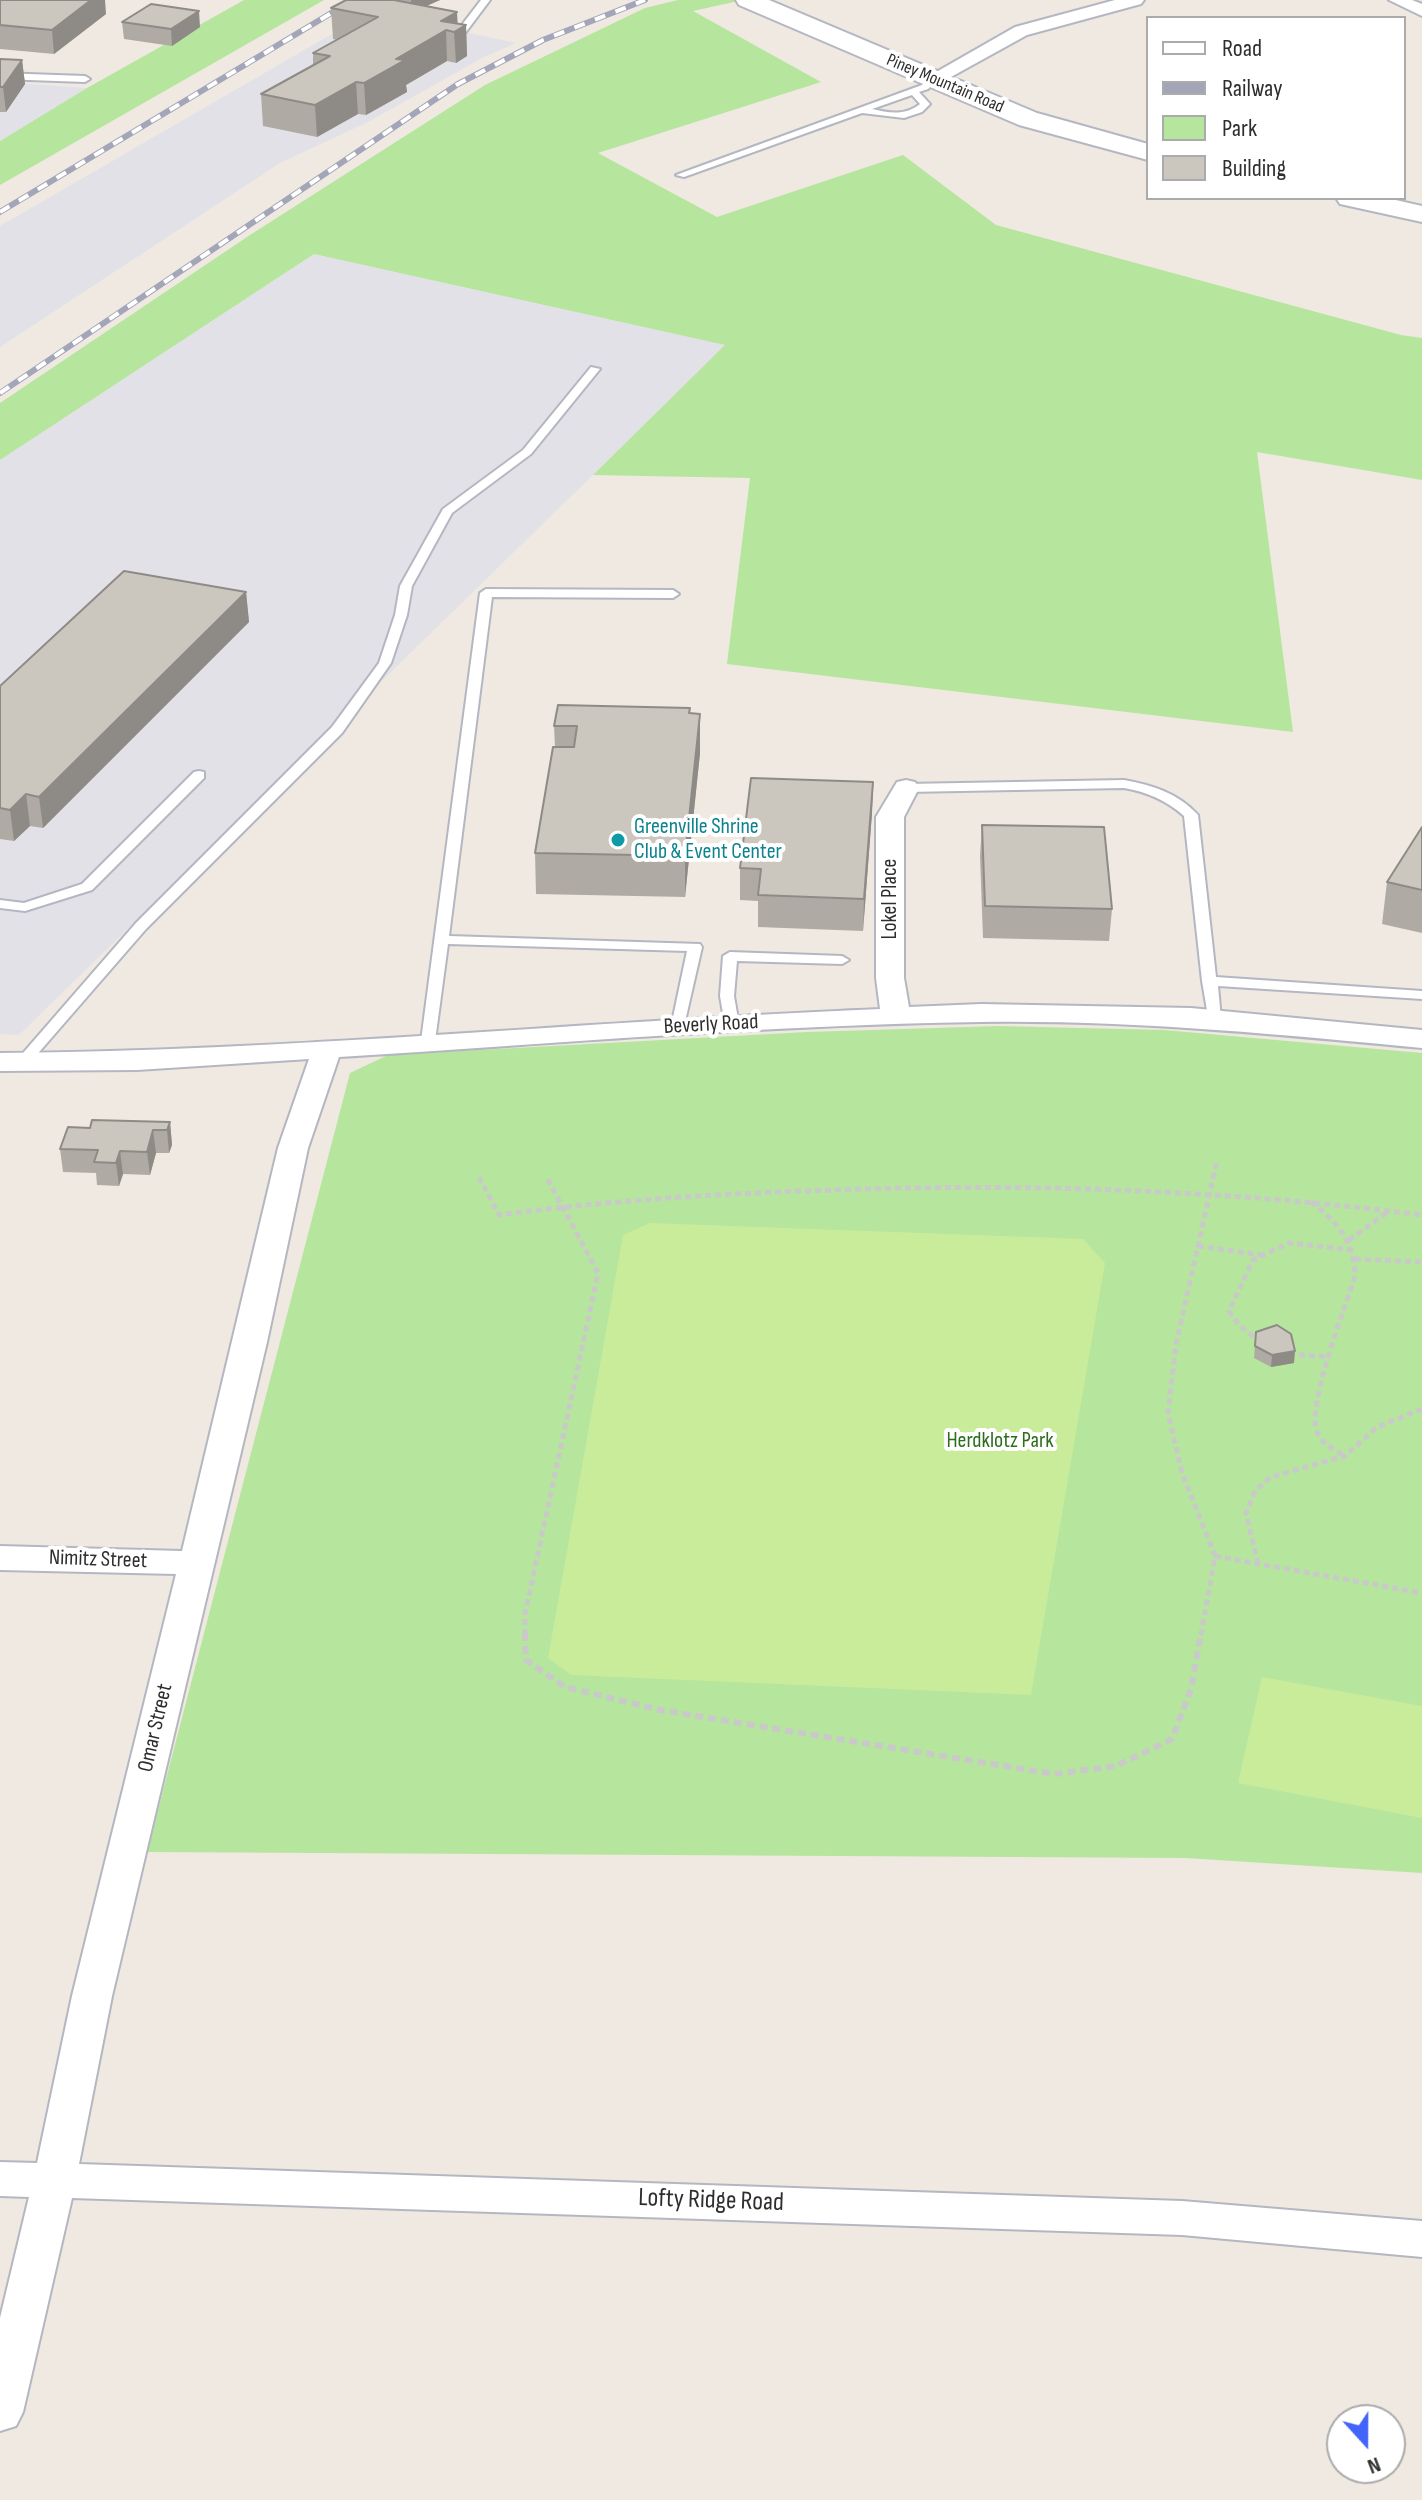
<!DOCTYPE html>
<style>
body{margin:0}
#map{position:relative;width:1422px;height:2500px;overflow:hidden;background:#efe9e1;font-family:"Sofia Sans Condensed",sans-serif}
canvas{display:block}
.legend{position:absolute;left:1146px;top:16px;width:260px;height:184px;box-sizing:border-box;background:#fff;border:2px solid #ababab;margin:0;padding:10px 14px;list-style:none;font-size:24px;color:#2e2e2e}
.legend li{display:flex;align-items:center;gap:16px;height:40px}
.legend b{width:40px;border:2px solid #ababab}
.north{position:absolute;left:1326px;top:2404px;width:80px;height:80px;box-sizing:border-box;background:#fff;border:2px solid #ababab;border-radius:50%;rotate:159deg;font-size:22px;font-weight:700;line-height:32px;text-align:center;color:#2e2e2e}
.north::after{content:'';display:block;margin:auto;width:28px;height:36px;background:#4264fb;clip-path:polygon(50% 0,100% 100%,50% 72%,0 100%)}
</style>
<div id="map">
<canvas width="1422" height="2500"></canvas>
<ul class="legend">
<li><b style="height:10px;background:#fff"></b>Road</li>
<li><b style="height:10px;background:#a3a6b8"></b>Railway</li>
<li><b style="height:22px;background:#b6e59e"></b>Park</li>
<li><b style="height:22px;background:#cbc7bf"></b>Building</li>
</ul>
<div class="north">N</div>
</div>
<script>
const ctx = document.querySelector('canvas').getContext('2d');
ctx.lineJoin = 'round';
function fillPath(path, color) {
  ctx.fillStyle = color;
  ctx.fill(path, 'evenodd');
}
function stroke(path, color, width, dash) {
  ctx.strokeStyle = color;
  ctx.lineWidth = width;
  ctx.lineCap = dash ? 'butt' : 'round';
  ctx.setLineDash(dash || []);
  ctx.stroke(path);
}
function write(font, color, halo, rows, align = 'center') {
  ctx.font = font + ' "Sofia Sans Condensed",sans-serif';
  ctx.lineWidth = 8;
  ctx.setLineDash([]);
  ctx.textBaseline = 'middle';
  ctx.strokeStyle = halo;
  ctx.fillStyle = color;
  for (const [text, x, y, turn = 0] of rows) {
    ctx.save();
    ctx.translate(x, y);
    ctx.rotate((+turn || 0) * Math.PI / 180);
    ctx.textAlign = isNaN(turn) ? turn : align;
    if (halo) ctx.strokeText(text, 0, 0);
    ctx.fillText(text, 0, 0);
    ctx.restore();
  }
}
fillPath(new Path2D(`
 M 375,13 L 516,43 L 482,58 L 370,121 L 280,163 L 0,347 L 0,226 L 325,38 Z
 M 0,82 L 87,88 L 0,141 Z
 M 314,254 L 726,345 L 19,1035 L 0,1034 L 0,460 Z`), '#e3e1e8');
fillPath(new Path2D(`
 M 244,0 L 324,0 L 0,185 L 0,141 L 87,88 Z
 M 678,0 L 743,0 L 693,11 L 821,82 L 598,153 L 717,217 L 903,155 L 996,225 L 1401,335 L 1422,338 L 1422,480 L 1257,452 L 1293,732 L 727,664 L 750,478 L 593,475 L 725,345 L 314,254 L 0,460 L 0,403 L 250,235 L 485,85 L 645,8 Z
 M 998,1026 L 1164,1030 L 1422,1053 L 1422,1873 L 1185,1858 L 147,1852 L 350,1073 L 388,1055 L 807,1032 Z`), '#b6e59e');
fillPath(new Path2D(`
 M 650,1223 L 1083,1239 L 1105,1263 L 1031,1695 L 571,1675 L 548,1658 L 623,1235 Z
 M 1262,1677 L 1422,1706 L 1422,1818 L 1238,1783 Z`), '#c9ec9a');
const lane = new Path2D(`
 M 481,0 L 490,0 L 466,32 L 460,32 L 458,30 Z
 M 0,73 L 85,76 L 90,79 L 85,82 L 0,79 Z
 M 930,77 L 938,79 L 928,89 L 919,92 L 930,104 L 922,112 L 904,118 L 862,113 L 684,177 L 676,175 L 922,85 ZM 912,95 L 920,104 C 905,116 889,113 872,109 Z
 M 591,367 L 600,369 L 531,454 L 452,513 L 412,586 L 407,615 L 391,663 L 342,733 L 146,929 L 27,1066 L 17,1066 L 15,1063 L 17,1060 L 136,923 L 332,727 L 379,663 L 395,615 L 400,586 L 443,509 L 523,450 Z
 M 486,589 L 673,590 L 679,594 L 673,598 L 492,597 L 449,936 L 700,944 L 702,947 L 683,1030 L 678,1031 L 671,1027 L 687,951 L 448,944 L 435,1041 L 428,1045 L 421,1041 L 480,593 Z
 M 199,771 L 204,772 L 204,778 L 92,890 L 25,911 L 0,908 L 0,900 L 24,903 L 82,884 L 194,772 Z
 M 1124,780 C 1152,785 1178,793 1198,815 L 1216,977 L 1422,991 L 1422,999 L 1218,986 L 1221,1019 L 1214,1023 L 1209,1022 L 1202,981 L 1184,816 C 1166,800 1147,792 1124,788 L 906,792 L 899,788 L 906,784 Z
 M 730,952 L 842,956 L 849,960 L 842,964 L 737,961 L 734,996 L 739,1025 L 732,1029 L 725,1025 L 720,996 L 723,956 Z`);
const street = new Path2D(`
 M 1115,0 L 1144,0 L 1141,4 L 1027,35 L 940,83 L 933,85 L 924,79 L 1015,27 Z
 M 1389,0 L 1412,0 L 1422,4 L 1422,16 Z
 M 906,780 L 915,782 L 919,788 L 904,817 L 904,978 L 909,1007 L 981,1004 L 1191,1008 L 1422,1030 L 1422,1048 C 1275,1034 1129,1020 981,1022 C 767,1025 552,1044 339,1057 L 308,1148 L 267,1342 L 112,1996 L 79,2164 L 1182,2201 L 1422,2221 L 1422,2257 L 1182,2235 L 72,2198 L 23,2412 L 16,2426 L 0,2431 L 0,2318 L 29,2197 L 0,2196 L 0,2162 L 37,2163 L 72,1996 L 176,1574 L 0,1570 L 0,1546 L 182,1551 L 278,1148 L 309,1059 L 137,1070 L 0,1071 L 0,1053 C 293,1051 586,1021 880,1009 L 876,978 L 876,817 L 897,782 Z`);
const secondary = new Path2D(`
 M 736,0 L 769,0 L 1037,113 L 1148,144 L 1148,160 L 1019,125 L 739,5 Z
 M 1336,198 L 1387,198 L 1422,206 L 1422,222 L 1340,204 Z`);
stroke(lane, '#b4b7c1', 4);
stroke(street, '#b4b7c1', 4);
stroke(secondary, '#b4b7c1', 4);
stroke(new Path2D(`
 M 479,1177 L 499,1215 C 611,1200 724,1193 837,1190 C 1033,1183 1227,1190 1422,1215
 M 1311,1202 C 1338,1223 1354,1240 1355,1276 C 1346,1305 1306,1407 1317,1432 C 1322,1444 1335,1450 1345,1456
 M 1349,1240 L 1389,1211
 M 1198,1246 L 1261,1255
 M 1355,1259 L 1422,1262
 M 1261,1343 L 1239,1325 L 1229,1311 L 1253,1260 L 1289,1243 L 1353,1250
 M 1289,1354 L 1330,1357
 M 1215,1556 L 1422,1593
 M 1258,1564 L 1246,1513 L 1255,1491 L 1271,1477 L 1345,1456 L 1377,1427 L 1422,1409
 M 525,1635 L 525,1614 L 598,1273 L 546,1176
 M 1201,1635 L 1215,1556 L 1182,1473 L 1168,1413 L 1176,1344 L 1217,1161`), '#c9c9c9', 5, [6, 4]);
stroke(new Path2D(`
 M 525,1633 L 526,1660 L 565,1687 L 660,1710 L 1054,1774 L 1116,1766 L 1172,1739 L 1191,1689 L 1201,1633`), '#c9c9c9', 6, [8, 5]);
fillPath(lane, '#fff');
fillPath(street, '#fff');
fillPath(secondary, '#fff');
const rail = new Path2D(`
 M 0,212 L 353,0
 M 0,393 L 458,84 L 543,40 L 645,0`);
stroke(rail, '#a3a6b8', 6);
stroke(rail, '#fff', 4, [11]);
fillPath(new Path2D(`
 M 0,0 L 106,14 L 54,54 L 0,49 Z
 M 346,0 L 440,0 L 426,6 L 457,24 L 466,25 L 467,56 L 456,63 L 447,61 L 406,85 L 407,92 L 366,115 L 358,114 L 317,137 L 263,126 L 261,94 L 313,65 L 313,53 L 337,40 L 333,39 L 331,8 Z
 M 122,22 L 200,27 L 172,46 L 124,39 Z
 M 0,59 L 22,60 L 25,84 L 6,112 L 0,112 Z
 M 246,592 L 249,622 L 43,828 L 30,826 L 14,841 L 0,839 L 0,686 Z
 M 690,713 L 700,753 L 685,897 L 536,894 L 535,853 L 555,747 L 554,726 Z
 M 873,782 L 872,813 L 863,931 L 758,927 L 758,901 L 740,900 L 740,868 Z
 M 982,825 L 1112,909 L 1109,941 L 983,938 L 980,856 Z
 M 1422,827 L 1422,933 L 1382,924 L 1387,882 Z
 M 170,1122 L 172,1145 L 169,1153 L 156,1153 L 150,1175 L 123,1174 L 119,1186 L 97,1185 L 96,1173 L 63,1172 L 60,1149 L 90,1128 Z
 M 1256,1332 L 1294,1363 L 1271,1367 L 1254,1358 Z`), '#afaba4');
fillPath(new Path2D(`
 M 91,0 L 105,0 L 106,14 L 54,54 L 52,30 Z
 M 411,0 L 440,0 L 411,13 Z
 M 199,11 L 200,27 L 172,46 L 171,29 Z
 M 457,12 L 458,30 L 466,25 L 467,56 L 456,63 L 454,32 L 446,30 L 447,61 L 406,85 L 407,92 L 366,115 L 364,83 L 441,21 Z
 M 22,60 L 25,84 L 6,112 L 3,87 Z
 M 356,82 L 358,114 L 317,137 L 315,105 Z
 M 246,592 L 249,622 L 43,828 L 39,797 Z
 M 700,714 L 700,753 L 685,897 L 685,856 Z
 M 873,782 L 872,813 L 863,931 L 864,899 Z
 M 26,794 L 30,826 L 14,841 L 10,810 Z
 M 170,1122 L 172,1145 L 169,1153 L 167,1130 Z
 M 153,1130 L 156,1153 L 150,1175 L 147,1152 Z
 M 120,1151 L 123,1174 L 119,1186 L 116,1163 Z
 M 1295,1351 L 1294,1363 L 1271,1367 L 1272,1355 Z`), '#8e8b86');
const building = new Path2D(`
 M 0,0 L 91,0 L 52,30 L 0,25 Z
 M 346,0 L 394,0 L 457,12 L 441,21 L 466,25 L 454,32 L 446,30 L 396,59 L 405,60 L 364,83 L 356,82 L 315,105 L 261,94 L 330,56 L 313,53 L 378,17 L 331,8 Z
 M 151,4 L 199,11 L 171,29 L 122,22 Z
 M 0,59 L 22,60 L 3,87 L 0,87 Z
 M 124,571 L 246,592 L 39,797 L 26,794 L 10,810 L 0,808 L 0,686 Z
 M 558,705 L 690,708 L 689,713 L 700,714 L 685,856 L 535,853 L 553,747 L 574,747 L 577,726 L 554,726 Z
 M 751,778 L 873,782 L 864,899 L 758,895 L 761,869 L 740,868 Z
 M 982,825 L 1104,827 L 1112,909 L 985,906 Z
 M 1422,827 L 1422,890 L 1387,882 Z
 M 92,1120 L 170,1122 L 167,1130 L 153,1130 L 147,1152 L 120,1151 L 116,1163 L 94,1162 L 98,1150 L 60,1149 L 68,1127 L 90,1128 Z
 M 1277,1325 L 1291,1334 L 1295,1351 L 1272,1355 L 1255,1346 L 1256,1332 Z`);
fillPath(building, '#cbc7bf');
stroke(building, '#8e8b86', 2);
for (const [x, y, r, color] of [
 [618,840,8,"#0f9aa8"]
]) {
  const dot = new Path2D();
  dot.arc(x, y, r, 0, 2 * Math.PI);
  ctx.fillStyle = color;
  ctx.fill(dot);
  stroke(dot, '#fff', 3);
}
write('18px', '#2e2e2e', '#fff', [
 ["Piney Mountain Road",945,84,23]
]);
write('22px', '#0d838f', '#fff', [
 ["Greenville Shrine",634,827],
 ["Club & Event Center",634,852]
], 'left');
write('22px', '#2e2e2e', '#fff', [
 ["Lokel Place",890,899,-90],
 ["Beverly Road",711,1025,-3],
 ["Nimitz Street",98,1560,2],
 ["Omar Street",156,1728,-77]
]);
write('22px', '#2c6e1b', '#fff', [
 ["Herdklotz Park",1000,1441]
]);
write('26px', '#2e2e2e', '#fff', [
 ["Lofty Ridge Road",711,2201,2]
]);
</script>
